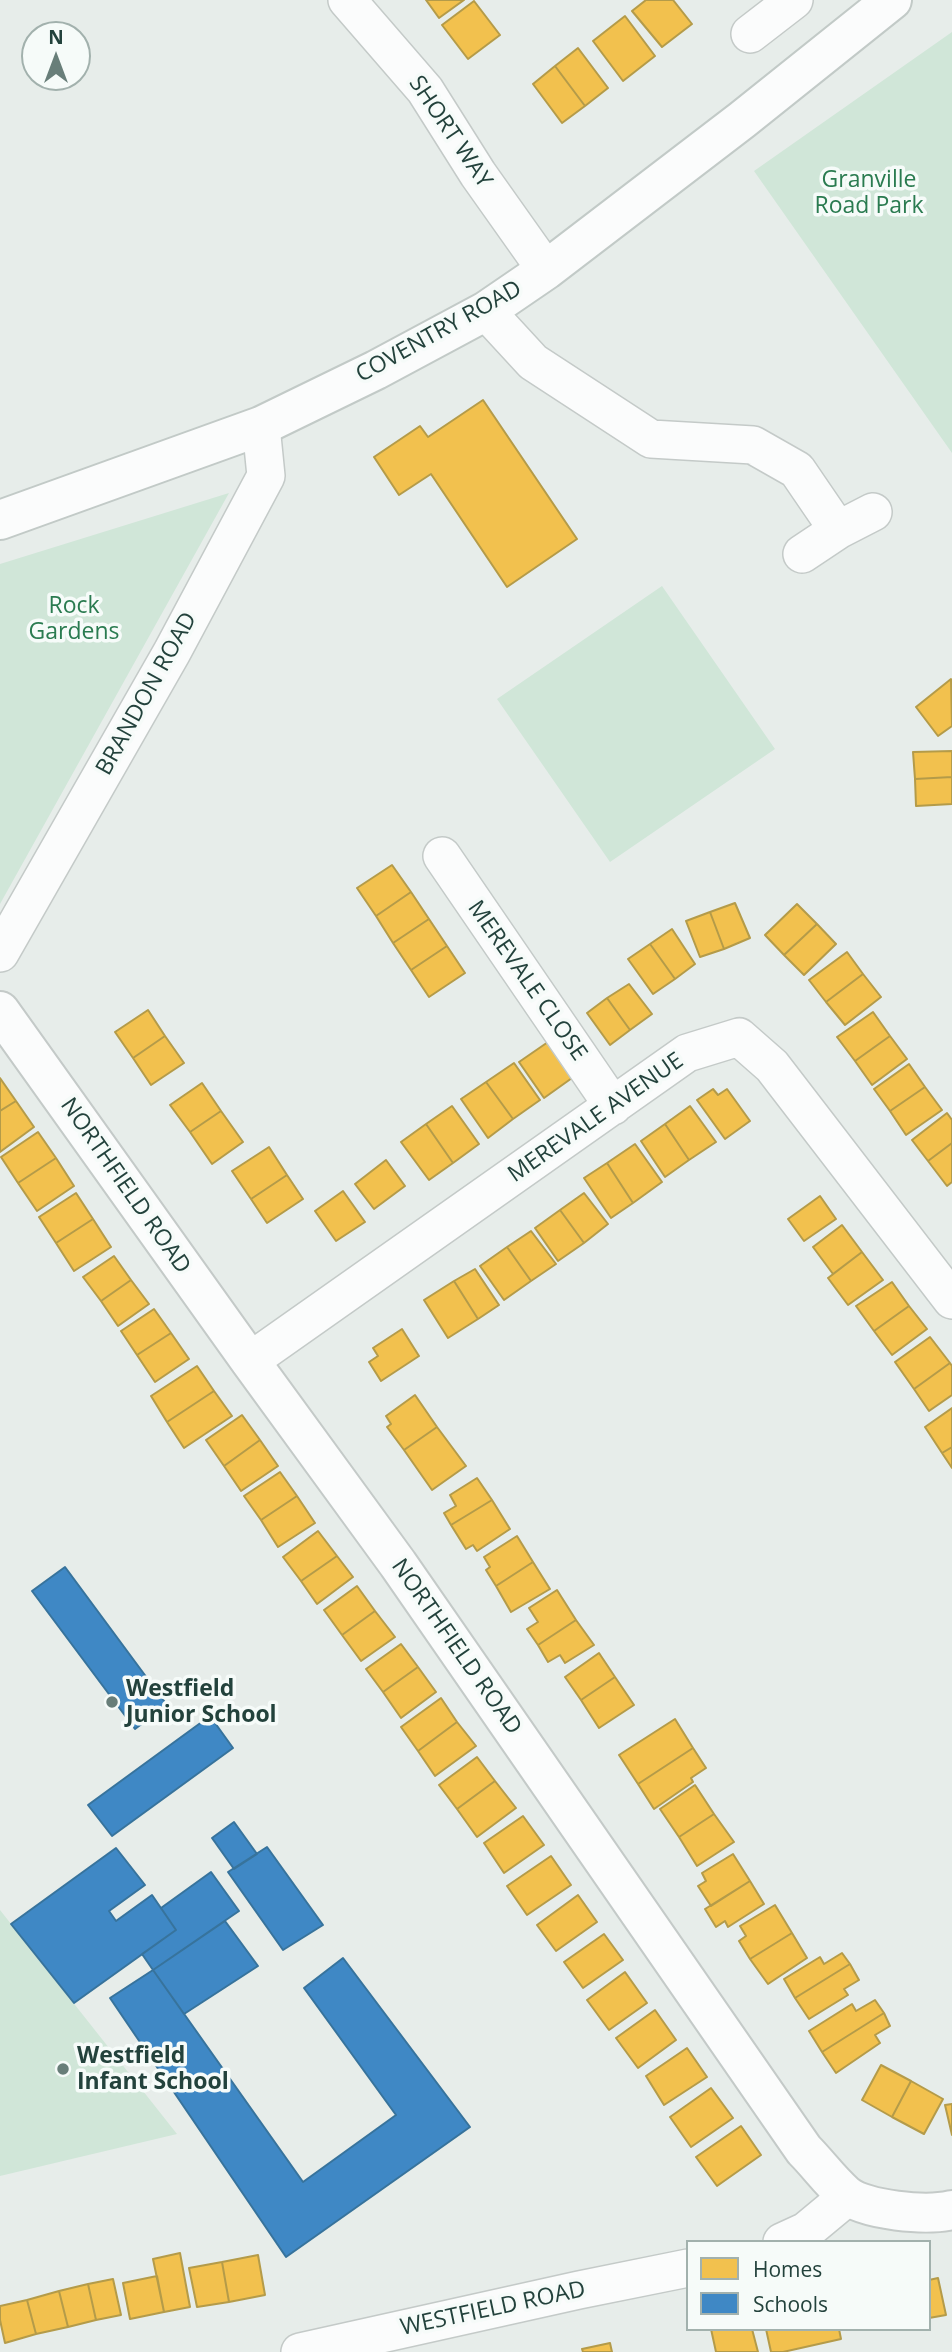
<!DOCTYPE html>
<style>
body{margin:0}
#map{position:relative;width:952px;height:2352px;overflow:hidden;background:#e7edea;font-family:"Open Sans",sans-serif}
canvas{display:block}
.legend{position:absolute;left:686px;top:2240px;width:245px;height:91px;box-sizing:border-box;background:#f6fbf9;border:2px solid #a2b1ad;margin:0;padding:9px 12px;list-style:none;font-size:21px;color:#23423c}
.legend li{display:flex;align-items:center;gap:14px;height:35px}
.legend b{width:35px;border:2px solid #a2b1ad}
.north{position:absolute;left:21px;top:21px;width:70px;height:70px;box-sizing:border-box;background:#f6fbf9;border:2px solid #a2b1ad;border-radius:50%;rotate:0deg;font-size:19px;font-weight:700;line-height:28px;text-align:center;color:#23423c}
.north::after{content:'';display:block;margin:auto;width:24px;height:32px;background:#687e79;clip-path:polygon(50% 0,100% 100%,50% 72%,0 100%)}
</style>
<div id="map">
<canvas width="952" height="2352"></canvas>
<ul class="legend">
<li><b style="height:19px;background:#f2c14e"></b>Homes</li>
<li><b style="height:19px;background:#3f88c5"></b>Schools</li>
</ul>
<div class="north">N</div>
</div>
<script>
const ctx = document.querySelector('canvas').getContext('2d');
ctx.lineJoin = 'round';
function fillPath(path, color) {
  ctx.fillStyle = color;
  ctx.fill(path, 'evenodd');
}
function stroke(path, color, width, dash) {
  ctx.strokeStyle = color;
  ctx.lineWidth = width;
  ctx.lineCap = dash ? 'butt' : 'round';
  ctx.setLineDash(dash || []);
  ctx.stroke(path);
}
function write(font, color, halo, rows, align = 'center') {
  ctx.font = font + ' "Open Sans",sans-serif';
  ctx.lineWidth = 7;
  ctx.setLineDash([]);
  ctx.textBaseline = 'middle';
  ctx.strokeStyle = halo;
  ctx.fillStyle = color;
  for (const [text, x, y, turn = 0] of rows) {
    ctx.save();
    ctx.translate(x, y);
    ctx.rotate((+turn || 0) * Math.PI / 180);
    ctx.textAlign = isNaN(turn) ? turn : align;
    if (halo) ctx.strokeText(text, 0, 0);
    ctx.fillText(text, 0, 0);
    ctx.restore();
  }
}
fillPath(new Path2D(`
 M 952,32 L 952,453 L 754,171 Z
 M 229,493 L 0,904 L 0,564 Z
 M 662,586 L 775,749 L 610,862 L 497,699 Z
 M 0,1910 L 177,2134 L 0,2176 Z`), '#d0e6d8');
const homes = new Path2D(`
 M 426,0 L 464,0 L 439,18 Z
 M 646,0 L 673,0 L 692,24 L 662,47 L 632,11 Z
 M 474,1 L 500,35 L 468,59 L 442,25 Z
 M 625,16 L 655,56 L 623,81 L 593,41 Z
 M 578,48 L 608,88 L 585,106 L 555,66 Z
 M 555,66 L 585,106 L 562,123 L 533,84 Z
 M 483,400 L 577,539 L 507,587 L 431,474 L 399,495 L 374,457 L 420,426 L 428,437 Z
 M 951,679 L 952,726 L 938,736 L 916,707 Z
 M 952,751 L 952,777 L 915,779 L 913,752 Z
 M 952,777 L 952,804 L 916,806 L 915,779 Z
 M 392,865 L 411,892 L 376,916 L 357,888 Z
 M 411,892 L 429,919 L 393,943 L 376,916 Z
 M 735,903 L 750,938 L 724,949 L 710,912 Z
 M 797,904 L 817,924 L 784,955 L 765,935 Z
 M 710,912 L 724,949 L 700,957 L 686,921 Z
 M 429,919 L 447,946 L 411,970 L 393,943 Z
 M 817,924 L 836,944 L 804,975 L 784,955 Z
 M 672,929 L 695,964 L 675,979 L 650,944 Z
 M 650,944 L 675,979 L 653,994 L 628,959 Z
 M 447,946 L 465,973 L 429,997 L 411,970 Z
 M 847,952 L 863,974 L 826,1002 L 809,980 Z
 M 863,974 L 881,997 L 845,1025 L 826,1002 Z
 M 629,984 L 652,1014 L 630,1030 L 607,998 Z
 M 607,998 L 630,1030 L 610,1045 L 587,1013 Z
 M 148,1010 L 165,1036 L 133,1058 L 115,1032 Z
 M 873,1012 L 890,1036 L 855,1061 L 837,1037 Z
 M 165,1036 L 184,1063 L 151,1085 L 133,1058 Z
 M 890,1036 L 907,1059 L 872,1085 L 855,1061 Z
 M 548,1042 L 572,1078 L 544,1098 L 519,1062 Z
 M 514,1063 L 540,1100 L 513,1119 L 486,1082 Z
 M 909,1064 L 925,1087 L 890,1111 L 874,1089 Z
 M 0,1078 L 16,1101 L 0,1111 Z
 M 486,1082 L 513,1119 L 488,1138 L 461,1099 Z
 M 202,1083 L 221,1111 L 190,1132 L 170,1105 Z
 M 925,1087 L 942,1110 L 906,1135 L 890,1111 Z
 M 713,1089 L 718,1095 L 727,1089 L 750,1121 L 725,1139 L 697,1100 Z
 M 16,1101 L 34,1127 L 0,1152 L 0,1111 Z
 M 452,1106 L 479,1144 L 453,1163 L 426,1124 Z
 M 690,1106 L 716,1142 L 689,1160 L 665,1124 Z
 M 221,1111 L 243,1142 L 212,1164 L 190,1132 Z
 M 947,1113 L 952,1120 L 952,1143 L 928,1161 L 912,1140 Z
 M 426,1124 L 453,1163 L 429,1180 L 401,1142 Z
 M 665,1124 L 689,1160 L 665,1177 L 641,1141 Z
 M 38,1132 L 56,1158 L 18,1183 L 1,1157 Z
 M 952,1143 L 952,1182 L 947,1186 L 928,1161 Z
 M 635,1144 L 662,1182 L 633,1203 L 607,1163 Z
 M 269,1147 L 287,1175 L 251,1199 L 232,1171 Z
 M 56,1158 L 74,1186 L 37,1211 L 18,1183 Z
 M 386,1160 L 405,1186 L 374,1209 L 355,1184 Z
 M 607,1163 L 633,1203 L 611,1218 L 584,1178 Z
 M 287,1175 L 303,1199 L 267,1223 L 251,1199 Z
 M 343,1191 L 365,1222 L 336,1241 L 315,1211 Z
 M 76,1193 L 93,1219 L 56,1243 L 39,1217 Z
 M 584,1193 L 608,1224 L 584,1243 L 560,1210 Z
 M 820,1196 L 836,1219 L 804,1241 L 788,1219 Z
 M 560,1210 L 584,1243 L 558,1261 L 535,1228 Z
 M 93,1219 L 111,1247 L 74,1271 L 56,1243 Z
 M 842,1225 L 862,1252 L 833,1274 L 813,1247 Z
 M 531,1231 L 556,1264 L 531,1281 L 507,1247 Z
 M 507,1247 L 531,1281 L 504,1300 L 480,1266 Z
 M 862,1252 L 883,1280 L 848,1305 L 828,1278 Z
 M 114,1256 L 131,1280 L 101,1301 L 83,1277 Z
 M 475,1269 L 499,1305 L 478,1319 L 454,1281 Z
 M 131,1280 L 149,1304 L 118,1326 L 101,1301 Z
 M 454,1281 L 478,1319 L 448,1338 L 424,1300 Z
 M 892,1282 L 909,1306 L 874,1331 L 856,1306 Z
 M 909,1306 L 927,1329 L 892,1355 L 874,1331 Z
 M 154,1309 L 171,1333 L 137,1355 L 121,1331 Z
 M 402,1329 L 419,1356 L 381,1381 L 369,1362 L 378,1356 L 373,1348 Z
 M 171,1333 L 189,1359 L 155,1382 L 137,1355 Z
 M 930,1337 L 950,1363 L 914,1389 L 895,1362 Z
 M 950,1363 L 952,1366 L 952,1395 L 929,1411 L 914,1389 Z
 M 197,1366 L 214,1391 L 167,1422 L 151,1396 Z
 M 214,1391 L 232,1416 L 184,1448 L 167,1422 Z
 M 415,1395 L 437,1427 L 404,1450 L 387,1427 L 391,1424 L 386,1416 Z
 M 952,1408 L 952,1447 L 942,1453 L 925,1427 Z
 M 242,1415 L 260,1440 L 224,1466 L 206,1440 Z
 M 437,1427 L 466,1466 L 432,1490 L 404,1450 Z
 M 260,1440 L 278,1466 L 241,1491 L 224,1466 Z
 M 952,1447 L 952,1468 L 942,1453 Z
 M 280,1472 L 297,1496 L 261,1520 L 244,1496 Z
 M 477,1478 L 492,1500 L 451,1525 L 444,1513 L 456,1506 L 450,1495 Z
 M 297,1496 L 315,1523 L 278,1547 L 261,1520 Z
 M 492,1500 L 510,1529 L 477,1551 L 473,1545 L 466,1549 L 451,1525 Z
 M 318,1531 L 337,1556 L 301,1581 L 283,1557 Z
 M 517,1536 L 533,1562 L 496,1586 L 486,1570 L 490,1567 L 484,1557 Z
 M 337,1556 L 353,1577 L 317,1604 L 301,1581 Z
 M 533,1562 L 550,1589 L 511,1612 L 496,1586 Z
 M 357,1586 L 375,1611 L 342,1635 L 324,1610 Z
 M 557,1590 L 576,1620 L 538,1645 L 527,1629 L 538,1622 L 529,1608 Z
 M 375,1611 L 395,1637 L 361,1661 L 342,1635 Z
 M 576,1620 L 594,1645 L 565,1663 L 560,1655 L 548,1662 L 538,1645 Z
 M 401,1644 L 418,1667 L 383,1692 L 366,1669 Z
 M 599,1653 L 615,1677 L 581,1700 L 565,1677 Z
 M 418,1667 L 436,1692 L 401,1718 L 383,1692 Z
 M 615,1677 L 634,1705 L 599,1728 L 581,1700 Z
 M 441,1698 L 457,1722 L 418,1751 L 401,1727 Z
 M 675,1719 L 693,1748 L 638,1784 L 619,1755 Z
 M 457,1722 L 476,1746 L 435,1776 L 418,1751 Z
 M 693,1748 L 706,1768 L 691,1778 L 693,1782 L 654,1809 L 638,1784 Z
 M 477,1757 L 495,1781 L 457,1809 L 439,1785 Z
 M 495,1781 L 516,1808 L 477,1837 L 457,1809 Z
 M 695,1785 L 714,1814 L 679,1837 L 660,1809 Z
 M 714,1814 L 734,1842 L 697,1866 L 679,1837 Z
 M 523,1816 L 544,1845 L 504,1873 L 484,1843 Z
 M 733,1854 L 750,1881 L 711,1906 L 698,1886 L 706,1881 L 702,1873 Z
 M 551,1856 L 571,1885 L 527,1915 L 507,1886 Z
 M 750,1881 L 764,1904 L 728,1927 L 725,1921 L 716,1927 L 705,1909 Z
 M 578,1895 L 597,1922 L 556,1951 L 537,1925 Z
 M 775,1905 L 792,1933 L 750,1959 L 739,1941 L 746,1936 L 740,1926 Z
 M 792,1933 L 807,1958 L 768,1984 L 750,1959 Z
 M 604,1934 L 623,1960 L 583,1988 L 564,1962 Z
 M 842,1953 L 850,1964 L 795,1998 L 784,1979 L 820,1957 L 824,1964 Z
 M 850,1964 L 859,1980 L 844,1989 L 848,1995 L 809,2019 L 795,1998 Z
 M 625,1972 L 647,2003 L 609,2030 L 587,2000 Z
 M 875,2000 L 884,2013 L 822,2052 L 809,2031 L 852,2004 L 856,2011 Z
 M 655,2010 L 676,2040 L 638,2068 L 616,2038 Z
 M 884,2013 L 890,2026 L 875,2035 L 880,2043 L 836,2073 L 822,2052 Z
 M 687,2048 L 707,2077 L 664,2105 L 646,2076 Z
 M 881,2065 L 911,2081 L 892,2117 L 862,2100 Z
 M 911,2081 L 943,2099 L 924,2134 L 892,2117 Z
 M 711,2088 L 733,2118 L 691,2147 L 670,2117 Z
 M 952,2104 L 952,2135 L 945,2105 Z
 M 741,2126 L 761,2155 L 717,2186 L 696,2157 Z
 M 180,2253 L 190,2307 L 164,2312 L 153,2259 Z
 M 258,2255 L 265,2295 L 229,2302 L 222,2262 Z
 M 222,2262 L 229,2302 L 197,2307 L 189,2268 Z
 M 157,2276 L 164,2312 L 130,2319 L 123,2283 Z
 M 938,2278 L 946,2315 L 929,2318 L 929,2280 Z
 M 113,2279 L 121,2315 L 96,2320 L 88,2284 Z
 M 88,2284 L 96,2320 L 68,2327 L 59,2291 Z
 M 59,2291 L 68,2327 L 36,2334 L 27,2300 Z
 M 27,2300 L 36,2334 L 5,2343 L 0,2320 L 0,2306 Z
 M 711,2329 L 752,2329 L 758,2352 L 716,2352 Z
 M 766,2329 L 839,2329 L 841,2339 L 783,2352 L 771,2352 Z
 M 610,2343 L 612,2352 L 583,2352 L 582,2349 Z`);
fillPath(homes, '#f2c14e');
stroke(homes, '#b49b49', 2);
const schools = new Path2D(`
 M 65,1567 L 167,1705 L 135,1729 L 32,1591 Z
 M 210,1716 L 233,1748 L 112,1836 L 88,1805 Z
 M 234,1822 L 257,1854 L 234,1869 L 212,1838 Z
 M 267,1847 L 323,1925 L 283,1950 L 228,1872 Z
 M 116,1848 L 145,1885 L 109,1911 L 116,1921 L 152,1895 L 176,1930 L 74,2003 L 11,1924 Z
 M 211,1872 L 239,1911 L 153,1970 L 142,1954 L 176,1930 L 161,1908 Z
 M 225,1921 L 258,1966 L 184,2014 L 153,1970 Z
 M 343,1958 L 470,2127 L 286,2257 L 110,1998 L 153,1970 L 303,2182 L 396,2115 L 304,1988 Z`);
fillPath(schools, '#3f88c5');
stroke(schools, '#37739c', 2);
const minor = new Path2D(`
 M 347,0 L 425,90 L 478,174 L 546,270
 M 750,34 L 794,0
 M 486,311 L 533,362 L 651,439 L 753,445 L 797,470 L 838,530
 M 802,554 L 838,530 L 873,512
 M 442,856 L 613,1106
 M 0,953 L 172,652 L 266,476 L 261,426
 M 250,1361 L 687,1053 L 739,1037 L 772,1066 L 952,1300
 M 782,2242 L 806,2231 L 847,2197
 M 300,2352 L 579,2290 L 688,2268`);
const tertiary = new Path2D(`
 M 0,1011 L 250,1361 L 398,1564 L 804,2150 C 818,2164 830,2181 845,2194 C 865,2211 927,2216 952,2210`);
const secondary = new Path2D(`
 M 0,520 L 261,426 L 376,370 L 486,311 L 546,270 L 742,120 L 892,0`);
stroke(minor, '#c4cac8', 40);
stroke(tertiary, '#c4cac8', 42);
stroke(secondary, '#c2cac7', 42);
stroke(minor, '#fbfcfc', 37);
stroke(tertiary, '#fbfcfc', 38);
stroke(secondary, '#fbfcfc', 38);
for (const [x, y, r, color] of [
 [112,1702,7,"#687e79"],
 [63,2069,7,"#687e79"]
]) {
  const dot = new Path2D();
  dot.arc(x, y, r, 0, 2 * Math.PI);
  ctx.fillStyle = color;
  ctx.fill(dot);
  stroke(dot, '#f6fbf9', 2.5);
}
write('23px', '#23423c', '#f6fbf9', [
 ["SHORT WAY",450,132,56],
 ["COVENTRY ROAD",439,332,-29],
 ["BRANDON ROAD",147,694,-61],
 ["MEREVALE CLOSE",527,981,55],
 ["MEREVALE AVENUE",596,1118,-35],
 ["NORTHFIELD ROAD",125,1186,55],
 ["NORTHFIELD ROAD",456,1647,55],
 ["WESTFIELD ROAD",493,2309,-12]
]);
write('23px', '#2a7b50', '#f6fbf9', [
 ["Granville",869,180],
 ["Road Park",869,206],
 ["Rock",74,606],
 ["Gardens",74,632]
]);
write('bold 23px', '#23423c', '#f6fbf9', [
 ["Westfield",126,1689],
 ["Junior School",126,1715],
 ["Westfield",77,2056],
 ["Infant School",77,2082]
], 'left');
</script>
